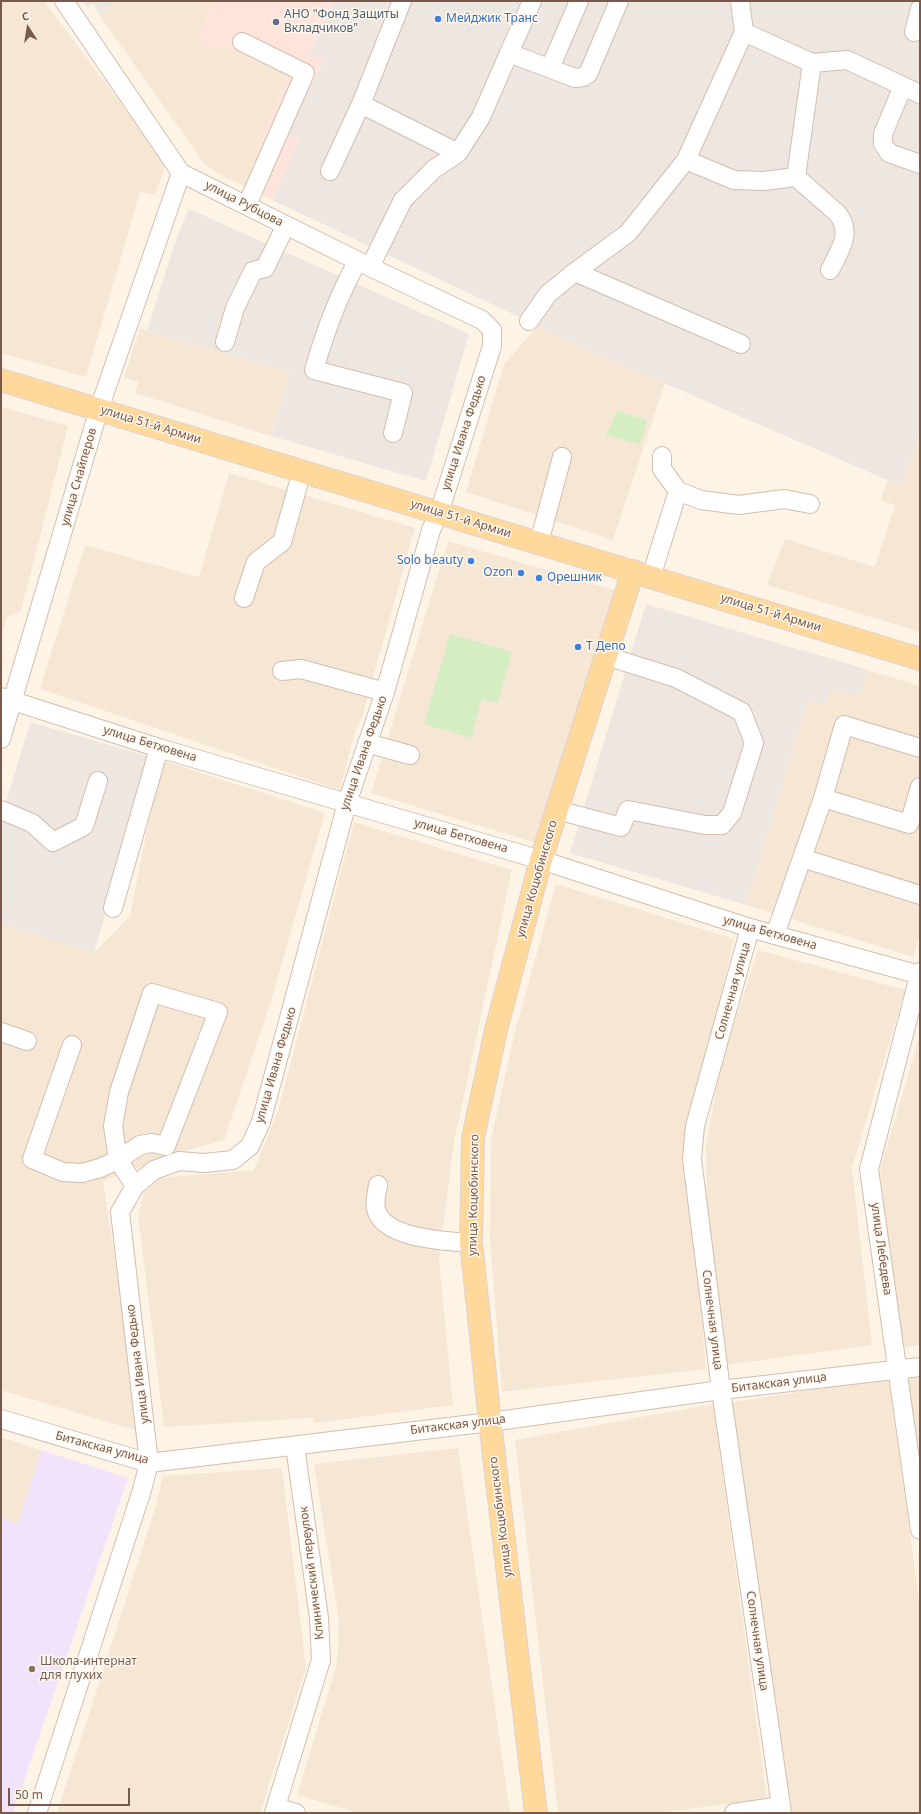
<!DOCTYPE html>
<meta charset="utf-8">
<style>
body{margin:0}
#map{position:relative;width:921px;height:1814px;overflow:hidden;background:#fef4e6;font-family:"Noto Sans",sans-serif}
canvas{display:block}
.frame{position:absolute;inset:0;border:2px solid #795949;pointer-events:none}
.north{position:absolute;left:8px;top:8px;width:40px;height:40px;-webkit-text-stroke:3px #fff8ee;paint-order:stroke;rotate:348deg;font-size:11px;font-weight:700;line-height:16px;text-align:center;color:#795949}
.north::after{content:'';display:block;margin:auto;width:14px;height:18px;background:#795949;clip-path:polygon(50% 0,100% 100%,50% 72%,0 100%)}
.scale{position:absolute;left:8px;top:1788px;width:122px;height:18px;box-sizing:border-box;border:2px solid #795949;border-top:0;padding-left:5px;font-size:12px;line-height:14px;white-space:nowrap;color:#795949;-webkit-text-stroke:3px #fff8ee;paint-order:stroke}
</style>
<div id="map">
<canvas width="921" height="1814"></canvas>
<div class="frame"></div>
<div class="north">С</div>
<div class="scale">50 m</div>
</div>
<script>
const ctx = document.querySelector('canvas').getContext('2d');
ctx.lineJoin = 'round';
function fillPath(path, color) {
  ctx.fillStyle = color;
  ctx.fill(path, 'evenodd');
}
function stroke(path, color, width, dash) {
  ctx.strokeStyle = color;
  ctx.lineWidth = width;
  ctx.lineCap = dash ? 'butt' : 'round';
  ctx.setLineDash(dash || []);
  ctx.stroke(path);
}
function write(font, color, halo, rows, align = 'center') {
  ctx.font = font + ' "Noto Sans",sans-serif';
  ctx.lineWidth = 3;
  ctx.setLineDash([]);
  ctx.textBaseline = 'middle';
  ctx.strokeStyle = halo;
  ctx.fillStyle = color;
  for (const [text, x, y, turn = 0] of rows) {
    ctx.save();
    ctx.translate(x, y);
    ctx.rotate((+turn || 0) * Math.PI / 180);
    ctx.textAlign = isNaN(turn) ? turn : align;
    if (halo) ctx.strokeText(text, 0, 0);
    ctx.fillText(text, 0, 0);
    ctx.restore();
  }
}
fillPath(new Path2D(`
 M 1,1 L 44,1 L 166,164 L 155,195 L 140,192 L 86,377 L 1,353 Z
 M 116,1 L 215,1 L 196,41 L 223,45 L 260,63 L 267,60 L 288,73 L 245,186 L 227,179 L 206,166 L 100,16 Z
 M 538,326 L 551,334 L 665,383 L 613,540 L 466,492 L 504,364 Z
 M 140,328 L 162,336 L 290,372 L 271,436 L 135,393 L 138,382 L 124,377 Z
 M 1,407 L 68,426 L 21,611 L 7,617 L 1,636 Z
 M 920,434 L 920,632 L 767,585 L 785,539 L 875,567 L 895,505 L 881,500 L 887,480 L 901,486 Z
 M 229,473 L 415,528 L 362,717 L 354,735 L 340,790 L 40,689 L 85,545 L 199,577 Z
 M 448,541 L 615,590 L 540,844 L 371,793 Z
 M 862,668 L 920,686 L 920,934 L 913,957 L 746,905 L 808,700 L 831,688 L 867,675 Z
 M 161,760 L 325,813 L 269,1008 L 224,1140 L 177,1153 L 103,1181 L 141,1432 L 1,1390 L 1,924 L 94,953 L 130,916 Z
 M 354,822 L 512,870 L 454,1142 L 439,1259 L 453,1405 L 315,1423 L 312,1418 L 164,1427 L 138,1215 L 144,1193 L 161,1178 L 254,1170 L 278,1111 Z
 M 556,884 L 734,939 L 686,1147 L 706,1369 L 502,1392 L 490,1239 L 491,1139 L 515,1032 Z
 M 758,950 L 905,990 L 852,1168 L 872,1345 L 726,1365 L 707,1199 L 706,1146 L 720,1068 Z
 M 920,1035 L 920,1345 L 901,1348 L 880,1170 Z
 M 920,1377 L 920,1456 L 908,1379 Z
 M 888,1378 L 920,1605 L 920,1813 L 792,1813 L 728,1403 Z
 M 713,1404 L 767,1799 L 656,1813 L 558,1813 L 515,1440 Z
 M 1,1437 L 41,1450 L 18,1525 L 1,1517 Z
 M 458,1448 L 510,1813 L 358,1813 L 297,1795 L 336,1667 L 338,1649 L 339,1621 L 314,1464 Z
 M 282,1468 L 306,1668 L 260,1813 L 57,1813 L 155,1509 L 163,1476 Z`), '#f6e6d4');
fillPath(new Path2D(`
 M 215,1 L 334,1 L 309,54 L 323,60 L 289,135 L 300,140 L 272,200 L 245,186 L 288,73 L 267,60 L 260,63 L 223,46 L 219,52 L 196,41 Z`), '#fee4da');
fillPath(new Path2D(`
 M 83,1 L 116,1 L 100,16 L 93,4 L 87,7 Z
 M 334,1 L 920,1 L 920,434 L 901,486 L 551,334 L 538,326 L 272,200 L 299,140 L 288,135 L 323,61 L 309,54 Z
 M 189,209 L 469,334 L 426,481 L 271,436 L 290,372 L 162,336 L 147,330 L 178,234 Z
 M 646,604 L 862,668 L 867,675 L 860,696 L 831,688 L 826,705 L 808,700 L 746,905 L 570,853 Z
 M 30,722 L 151,757 L 94,953 L 1,924 L 1,819 Z`), '#eee6e0');
fillPath(new Path2D(`
 M 41,1450 L 128,1478 L 13,1813 L 1,1813 L 1,1517 L 18,1524 Z`), '#f1e3fa');
fillPath(new Path2D(`
 M 617,411 L 647,420 L 640,444 L 606,435 Z
 M 450,634 L 512,652 L 498,703 L 482,699 L 471,738 L 424,724 Z`), '#d5edc3');
const minor = new Path2D(`
 M 744,32 L 812,63 L 796,177 L 838,214 C 853,234 839,251 830,270
 M 914,32 L 920,9
 M 242,42 L 305,73 L 247,205
 M 509,53 L 532,1
 M 812,63 L 847,60 L 920,94
 M 550,68 L 579,1
 M 903,86 L 883,134 L 883,144 L 889,153 L 920,164
 M 361,104 L 458,153 L 434,169 L 403,200 L 370,267
 M 458,153 L 481,117 L 509,53 L 575,78 L 583,77 L 588,74 L 619,1
 M 686,160 L 744,32 L 740,1
 M 330,171 L 361,104 L 402,1
 M 358,261 C 338,295 325,332 314,370 L 403,393 L 393,433
 M 575,272 L 741,344
 M 529,321 L 548,294 L 575,272 L 628,233 L 686,160 L 734,180 L 764,181 L 796,177
 M 225,342 L 235,308 L 253,271 L 265,268 L 286,225
 M 662,456 L 662,469 L 678,491
 M 539,543 L 562,457
 M 651,577 L 678,491 L 701,500 L 739,505 L 784,499 L 810,504
 M 244,598 L 256,562 L 282,542 L 302,471
 M 282,671 L 301,669 L 385,692
 M 1,697 L 159,748 L 541,860 L 750,928 L 920,975
 M 1,739 L 99,409 L 181,173
 M 367,743 L 410,755
 M 920,748 L 844,725 L 823,798 L 802,858 L 920,895
 M 823,798 L 909,824 L 920,787
 M 1,810 L 32,823 L 53,842 L 84,826 L 98,781
 M 557,810 L 621,827 L 628,810 L 705,825 L 722,825 L 732,813 L 754,743 L 742,712 L 676,678 L 606,656
 M 113,908 L 159,748
 M 750,928 L 695,1126 L 692,1159 L 721,1390 L 782,1813
 M 775,935 L 802,858
 M 920,972 L 869,1169 L 920,1530
 M 1,1032 L 27,1041
 M 72,1045 L 32,1159 L 63,1172 L 82,1173 L 100,1168 L 118,1160 L 140,1145 L 152,1143 L 166,1146 L 218,1012 L 152,993 L 119,1092 L 113,1126 L 118,1160 L 135,1186
 M 378,1185 C 377,1192 374,1202 376,1209 C 383,1239 446,1241 471,1243
 M 1,1419 L 149,1463 L 490,1422 L 721,1390 L 920,1367
 M 276,1807 L 296,1813
 M 37,1813 L 142,1490 L 149,1463 L 120,1212 L 135,1186 L 154,1170 L 179,1161 L 204,1163 L 233,1160 L 250,1146 L 261,1122 L 347,803 L 385,692 L 431,530 L 439,513 L 492,346 L 492,330 L 482,320 L 370,267 L 181,173 L 64,1
 M 274,1813 L 321,1660 L 319,1618 L 295,1446
 M 734,1813 L 781,1806`);
const major = new Path2D(`
 M 1,380 L 920,659
 M 536,1813 L 490,1422 L 474,1270 L 471,1243 L 473,1138 L 496,1030 L 541,860 L 633,571`);
stroke(minor, '#d3bdae', 20);
stroke(major, '#dcd4d0', 24);
stroke(minor, '#fff', 18);
stroke(major, '#ffd89c', 22);
for (const [x, y, r, color] of [
 [438,19,4,"#3f7fe0"],
 [276,22,4,"#5c6f8a"],
 [471,561,4,"#3f7fe0"],
 [521,573,4,"#3f7fe0"],
 [539,578,4,"#3f7fe0"],
 [578,647,4,"#3f7fe0"],
 [32,1669,4,"#8d6e63"]
]) {
  const dot = new Path2D();
  dot.arc(x, y, r, 0, 2 * Math.PI);
  ctx.fillStyle = color;
  ctx.fill(dot);
  stroke(dot, '#fff8ee', 1.5);
}
write('12px', '#4e5e75', '#fff8ee', [
 ["АНО \"Фонд Защиты",284,15],
 ["Вкладчиков\"",284,29]
], 'left');
write('12px', '#366cbe', '#fff8ee', [
 ["Мейджик Транс",446,19],
 ["Solo beauty",463,561,"right"],
 ["Ozon",513,573,"right"],
 ["Орешник",547,578],
 ["Т Депо",586,647]
], 'left');
write('12px', '#795949', '#fff8ee', [
 ["улица Рубцова",244,204,27],
 ["улица 51-й Армии",151,425,17],
 ["улица Ивана Федько",464,433,-72],
 ["улица Снайперов",79,477,-74],
 ["улица 51-й Армии",461,519,17],
 ["улица 51-й Армии",771,613,17],
 ["улица Бетховена",150,744,17],
 ["улица Ивана Федько",364,753,-71],
 ["улица Бетховена",461,836,16],
 ["улица Коцюбинского",537,879,-74],
 ["улица Бетховена",770,933,16],
 ["Солнечная улица",733,991,-74],
 ["улица Ивана Федько",276,1065,-74],
 ["улица Коцюбинского",474,1195,-89],
 ["улица Лебедева",881,1249,82],
 ["Солнечная улица",712,1320,83],
 ["улица Ивана Федько",138,1364,-97],
 ["Битакская улица",779,1383,-7],
 ["Битакская улица",458,1425,-7],
 ["Битакская улица",102,1448,15],
 ["улица Коцюбинского",501,1517,-97],
 ["Клинический переулок",312,1573,-97],
 ["Солнечная улица",757,1641,82]
]);
write('12px', '#785e54', '#fff8ee', [
 ["Школа-интернат",40,1662],
 ["для глухих",40,1676]
], 'left');
</script>
